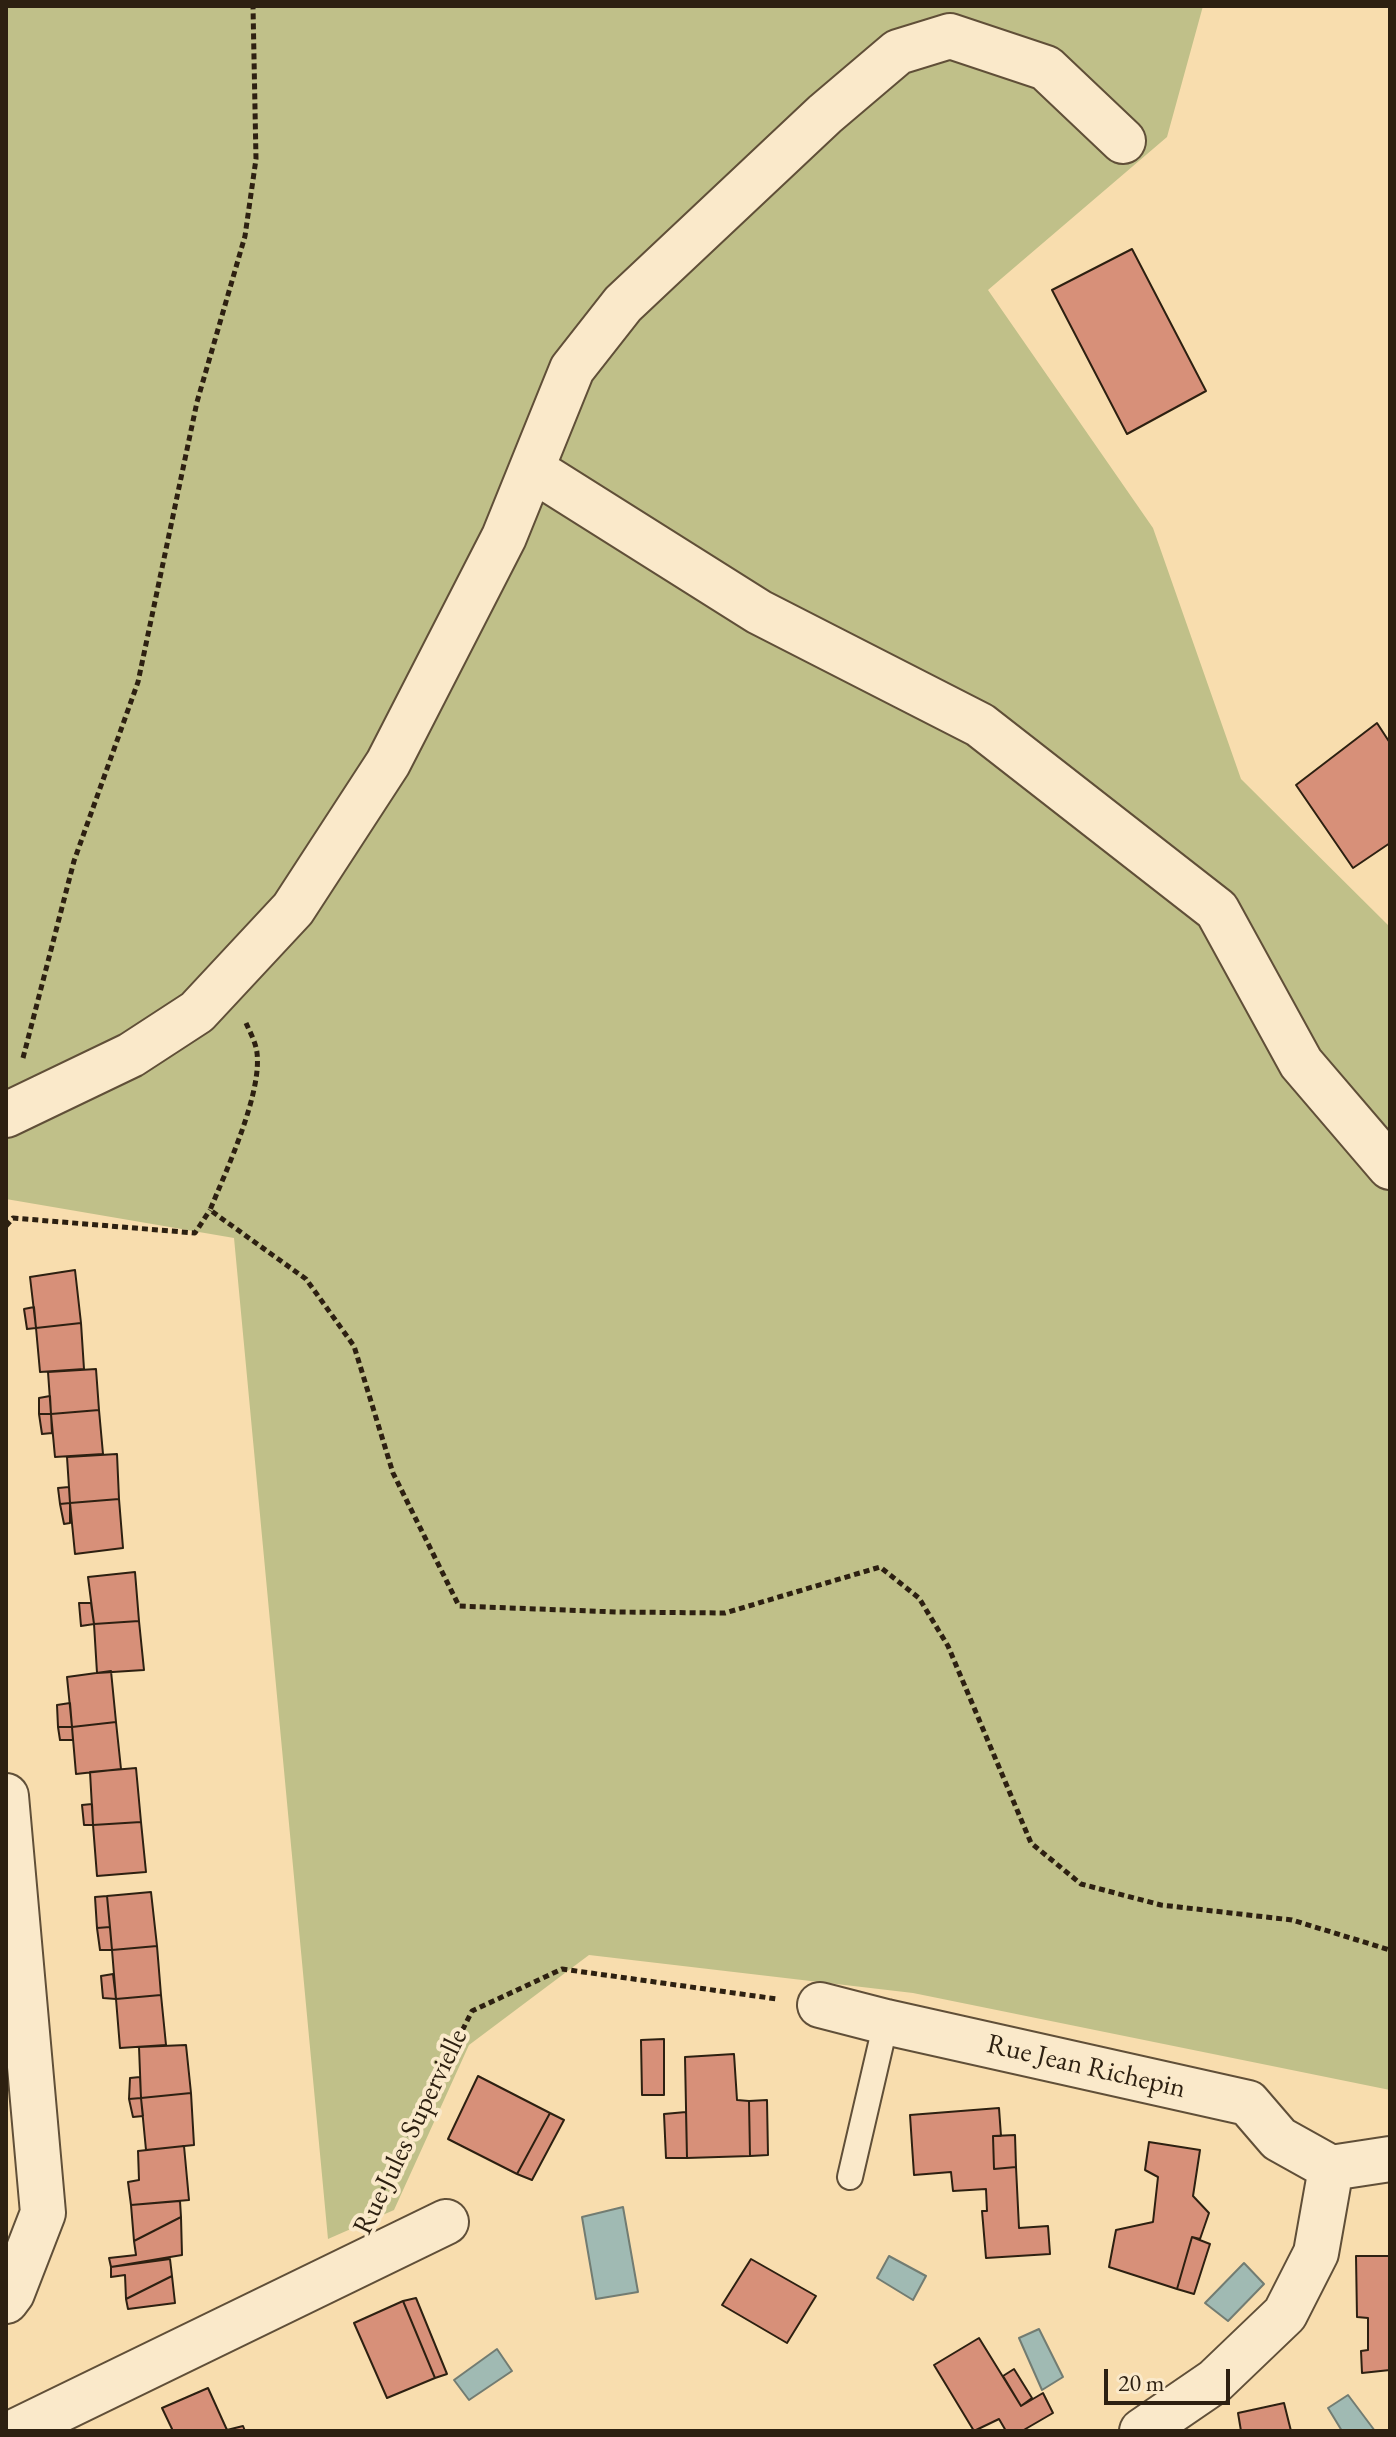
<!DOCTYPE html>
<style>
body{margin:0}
#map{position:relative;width:1396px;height:2437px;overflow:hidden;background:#f8ddae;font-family:"EB Garamond",serif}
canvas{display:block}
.frame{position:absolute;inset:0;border:8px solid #2d2011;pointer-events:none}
.scale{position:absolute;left:1104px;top:2369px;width:126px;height:36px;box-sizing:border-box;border:4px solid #2d2011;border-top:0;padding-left:10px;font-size:24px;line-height:28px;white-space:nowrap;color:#2d2011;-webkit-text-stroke:6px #fae9ca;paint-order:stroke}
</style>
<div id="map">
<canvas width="1396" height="2437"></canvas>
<div class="frame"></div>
<div class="scale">20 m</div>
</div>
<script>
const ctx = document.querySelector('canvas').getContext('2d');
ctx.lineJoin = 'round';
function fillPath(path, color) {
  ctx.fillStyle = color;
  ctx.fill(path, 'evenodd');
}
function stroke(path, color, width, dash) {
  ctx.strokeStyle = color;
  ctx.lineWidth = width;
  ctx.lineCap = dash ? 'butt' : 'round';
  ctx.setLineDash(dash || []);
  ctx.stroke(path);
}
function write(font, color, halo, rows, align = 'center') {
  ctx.font = font + ' "EB Garamond",serif';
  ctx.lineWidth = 8;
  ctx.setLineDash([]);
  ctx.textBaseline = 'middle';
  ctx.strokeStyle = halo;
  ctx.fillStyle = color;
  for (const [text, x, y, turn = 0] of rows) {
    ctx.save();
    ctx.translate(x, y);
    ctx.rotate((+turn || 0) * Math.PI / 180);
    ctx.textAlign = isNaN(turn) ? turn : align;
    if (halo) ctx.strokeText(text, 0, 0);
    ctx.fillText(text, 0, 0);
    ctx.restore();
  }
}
fillPath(new Path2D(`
 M 6,6 L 1203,6 L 1167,137 L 988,290 L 1153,528 L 1241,779 L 1390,927 L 1390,2090 L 913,1993 L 589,1955 L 469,2045 L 394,2210 L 328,2239 L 234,1238 L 6,1199 Z`), '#c0c089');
const water = new Path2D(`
 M 623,2207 L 638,2292 L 596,2299 L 582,2217 Z
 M 889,2256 L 926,2276 L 913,2300 L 877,2278 Z
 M 1244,2263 L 1264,2284 L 1228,2321 L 1205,2303 Z
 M 1039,2329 L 1063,2377 L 1042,2390 L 1019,2338 Z
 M 497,2349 L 512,2371 L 469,2400 L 454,2380 Z
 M 1348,2395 L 1375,2431 L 1342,2431 L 1328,2408 Z`);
fillPath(water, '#a0bab3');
stroke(water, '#727c72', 2);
const building = new Path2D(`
 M 1132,249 L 1206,391 L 1127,434 L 1052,290 Z
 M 1377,723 L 1390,743 L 1390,843 L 1353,868 L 1296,785 Z
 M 75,1270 L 81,1323 L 36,1328 L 30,1277 Z
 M 34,1307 L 36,1328 L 27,1329 L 24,1309 Z
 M 81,1323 L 84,1369 L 40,1372 L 36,1328 Z
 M 96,1369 L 99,1410 L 51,1414 L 48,1372 Z
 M 50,1396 L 51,1414 L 39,1414 L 39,1398 Z
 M 99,1410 L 103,1454 L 55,1457 L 51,1414 Z
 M 39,1414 L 51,1414 L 52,1433 L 42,1434 Z
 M 117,1454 L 119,1499 L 70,1503 L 67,1457 Z
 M 69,1487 L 70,1503 L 60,1504 L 58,1488 Z
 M 119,1499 L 123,1548 L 75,1554 L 70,1503 Z
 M 70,1503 L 70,1523 L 64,1524 L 60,1504 Z
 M 135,1572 L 139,1621 L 94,1624 L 88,1577 Z
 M 79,1603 L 91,1603 L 94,1624 L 81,1626 Z
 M 139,1621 L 144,1670 L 97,1673 L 94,1624 Z
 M 111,1671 L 116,1722 L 72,1727 L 67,1677 Z
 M 70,1703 L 72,1727 L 58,1727 L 57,1705 Z
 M 116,1722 L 121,1769 L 76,1774 L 72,1727 Z
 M 58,1727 L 72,1727 L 73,1740 L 60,1740 Z
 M 136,1768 L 141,1822 L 93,1825 L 90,1772 Z
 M 92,1804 L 93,1825 L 84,1825 L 82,1805 Z
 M 141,1822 L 146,1872 L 97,1876 L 93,1825 Z
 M 151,1892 L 157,1946 L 112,1950 L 107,1896 Z
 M 107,1896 L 110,1927 L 97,1928 L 95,1897 Z
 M 110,1927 L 112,1950 L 100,1950 L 97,1928 Z
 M 157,1946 L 161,1995 L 116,1999 L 112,1950 Z
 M 113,1974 L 116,1999 L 103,1998 L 101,1976 Z
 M 161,1995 L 166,2045 L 120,2048 L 116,1999 Z
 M 664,2039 L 664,2095 L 642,2095 L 641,2040 Z
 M 186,2045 L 191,2093 L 141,2098 L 139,2047 Z
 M 734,2054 L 737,2100 L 749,2101 L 750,2156 L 687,2158 L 685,2057 Z
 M 478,2076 L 550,2113 L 517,2174 L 448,2139 Z
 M 140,2077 L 141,2098 L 129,2099 L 130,2078 Z
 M 191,2093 L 194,2145 L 146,2150 L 141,2098 Z
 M 141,2098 L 143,2116 L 133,2117 L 129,2099 Z
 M 767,2100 L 768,2155 L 750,2156 L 749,2101 Z
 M 999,2108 L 1001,2136 L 993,2136 L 994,2169 L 1016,2167 L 1019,2228 L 1048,2226 L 1050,2254 L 986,2258 L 982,2211 L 987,2211 L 986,2189 L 953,2191 L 951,2172 L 914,2175 L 910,2115 Z
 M 686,2112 L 687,2158 L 666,2158 L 664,2114 Z
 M 550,2113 L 564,2120 L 532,2180 L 517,2174 Z
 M 1015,2135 L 1016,2167 L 994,2169 L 993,2136 Z
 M 1149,2142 L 1200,2150 L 1193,2196 L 1209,2213 L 1200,2239 L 1192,2237 L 1177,2289 L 1109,2267 L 1116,2230 L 1153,2222 L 1158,2177 L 1145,2170 Z
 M 184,2146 L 189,2200 L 131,2205 L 128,2182 L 139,2180 L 138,2151 Z
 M 180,2201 L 181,2217 L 134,2241 L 131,2205 Z
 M 181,2217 L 182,2255 L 111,2267 L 109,2258 L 136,2255 L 134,2241 Z
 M 1192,2237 L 1210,2244 L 1194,2294 L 1177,2289 Z
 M 1356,2256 L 1390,2256 L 1390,2370 L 1362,2373 L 1361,2351 L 1368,2350 L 1368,2318 L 1357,2317 Z
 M 170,2259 L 172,2276 L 126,2299 L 125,2275 L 111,2277 L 111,2267 Z
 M 751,2259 L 816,2296 L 787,2343 L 722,2305 Z
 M 172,2276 L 175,2303 L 128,2309 L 126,2299 Z
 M 416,2298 L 447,2374 L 435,2378 L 403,2301 Z
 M 403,2301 L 435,2378 L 387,2398 L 354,2323 Z
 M 979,2338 L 1021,2406 L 1043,2393 L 1053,2413 L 1022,2431 L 1006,2431 L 999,2419 L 974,2431 L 934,2365 Z
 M 1014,2369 L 1032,2398 L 1021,2406 L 1003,2376 Z
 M 208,2388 L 227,2430 L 243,2426 L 245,2431 L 173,2431 L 162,2408 Z
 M 1284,2403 L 1291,2431 L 1241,2431 L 1238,2413 Z`);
fillPath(building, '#d79079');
stroke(building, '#2d2011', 2);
const lane = new Path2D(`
 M 850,2177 L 886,2022`);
const street = new Path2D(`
 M 532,469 L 759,612 L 980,725 L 1217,910 L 1301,1063 L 1390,1167
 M 6,1115 L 131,1055 L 197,1012 L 293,909 L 388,763 L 504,537 L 572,369 L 623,304 L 825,114 L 898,52 L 950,36 L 1046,68 L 1123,141
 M 6,1796 L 43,2213 L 12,2293 L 6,2301
 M 820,2005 L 886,2022 L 1248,2103 L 1279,2139 L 1331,2168
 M 1331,2168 L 1390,2159
 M 16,2431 L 446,2222
 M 1142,2431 L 1215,2381 L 1285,2314 L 1316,2253 L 1331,2168`);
stroke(lane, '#604f38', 28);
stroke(street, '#604f38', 48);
stroke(new Path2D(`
 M 246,1023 C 250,1032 256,1043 257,1053 C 262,1094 226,1171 210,1210 L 306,1279 L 354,1346 L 393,1473 L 459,1606 L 616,1612 L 725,1613 L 880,1567 L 919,1598 L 948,1646 L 1031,1843 L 1081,1884 L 1161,1905 L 1292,1920 L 1390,1950
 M 23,1058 L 74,861 L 138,682 L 197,402 L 245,236 L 256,159 L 253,6
 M 6,1226 L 13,1218 L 195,1233 L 210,1210
 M 373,2209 L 472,2011 L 562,1969 L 777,1999`), '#2d2011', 5, [6, 4]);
stroke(lane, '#fae9ca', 24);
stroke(street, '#fae9ca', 44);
write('28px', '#2d2011', '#fae9ca', [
 ["Rue Jean Richepin",1086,2067,13],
 ["Rue Jules Supervielle",411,2132,-64]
]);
</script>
